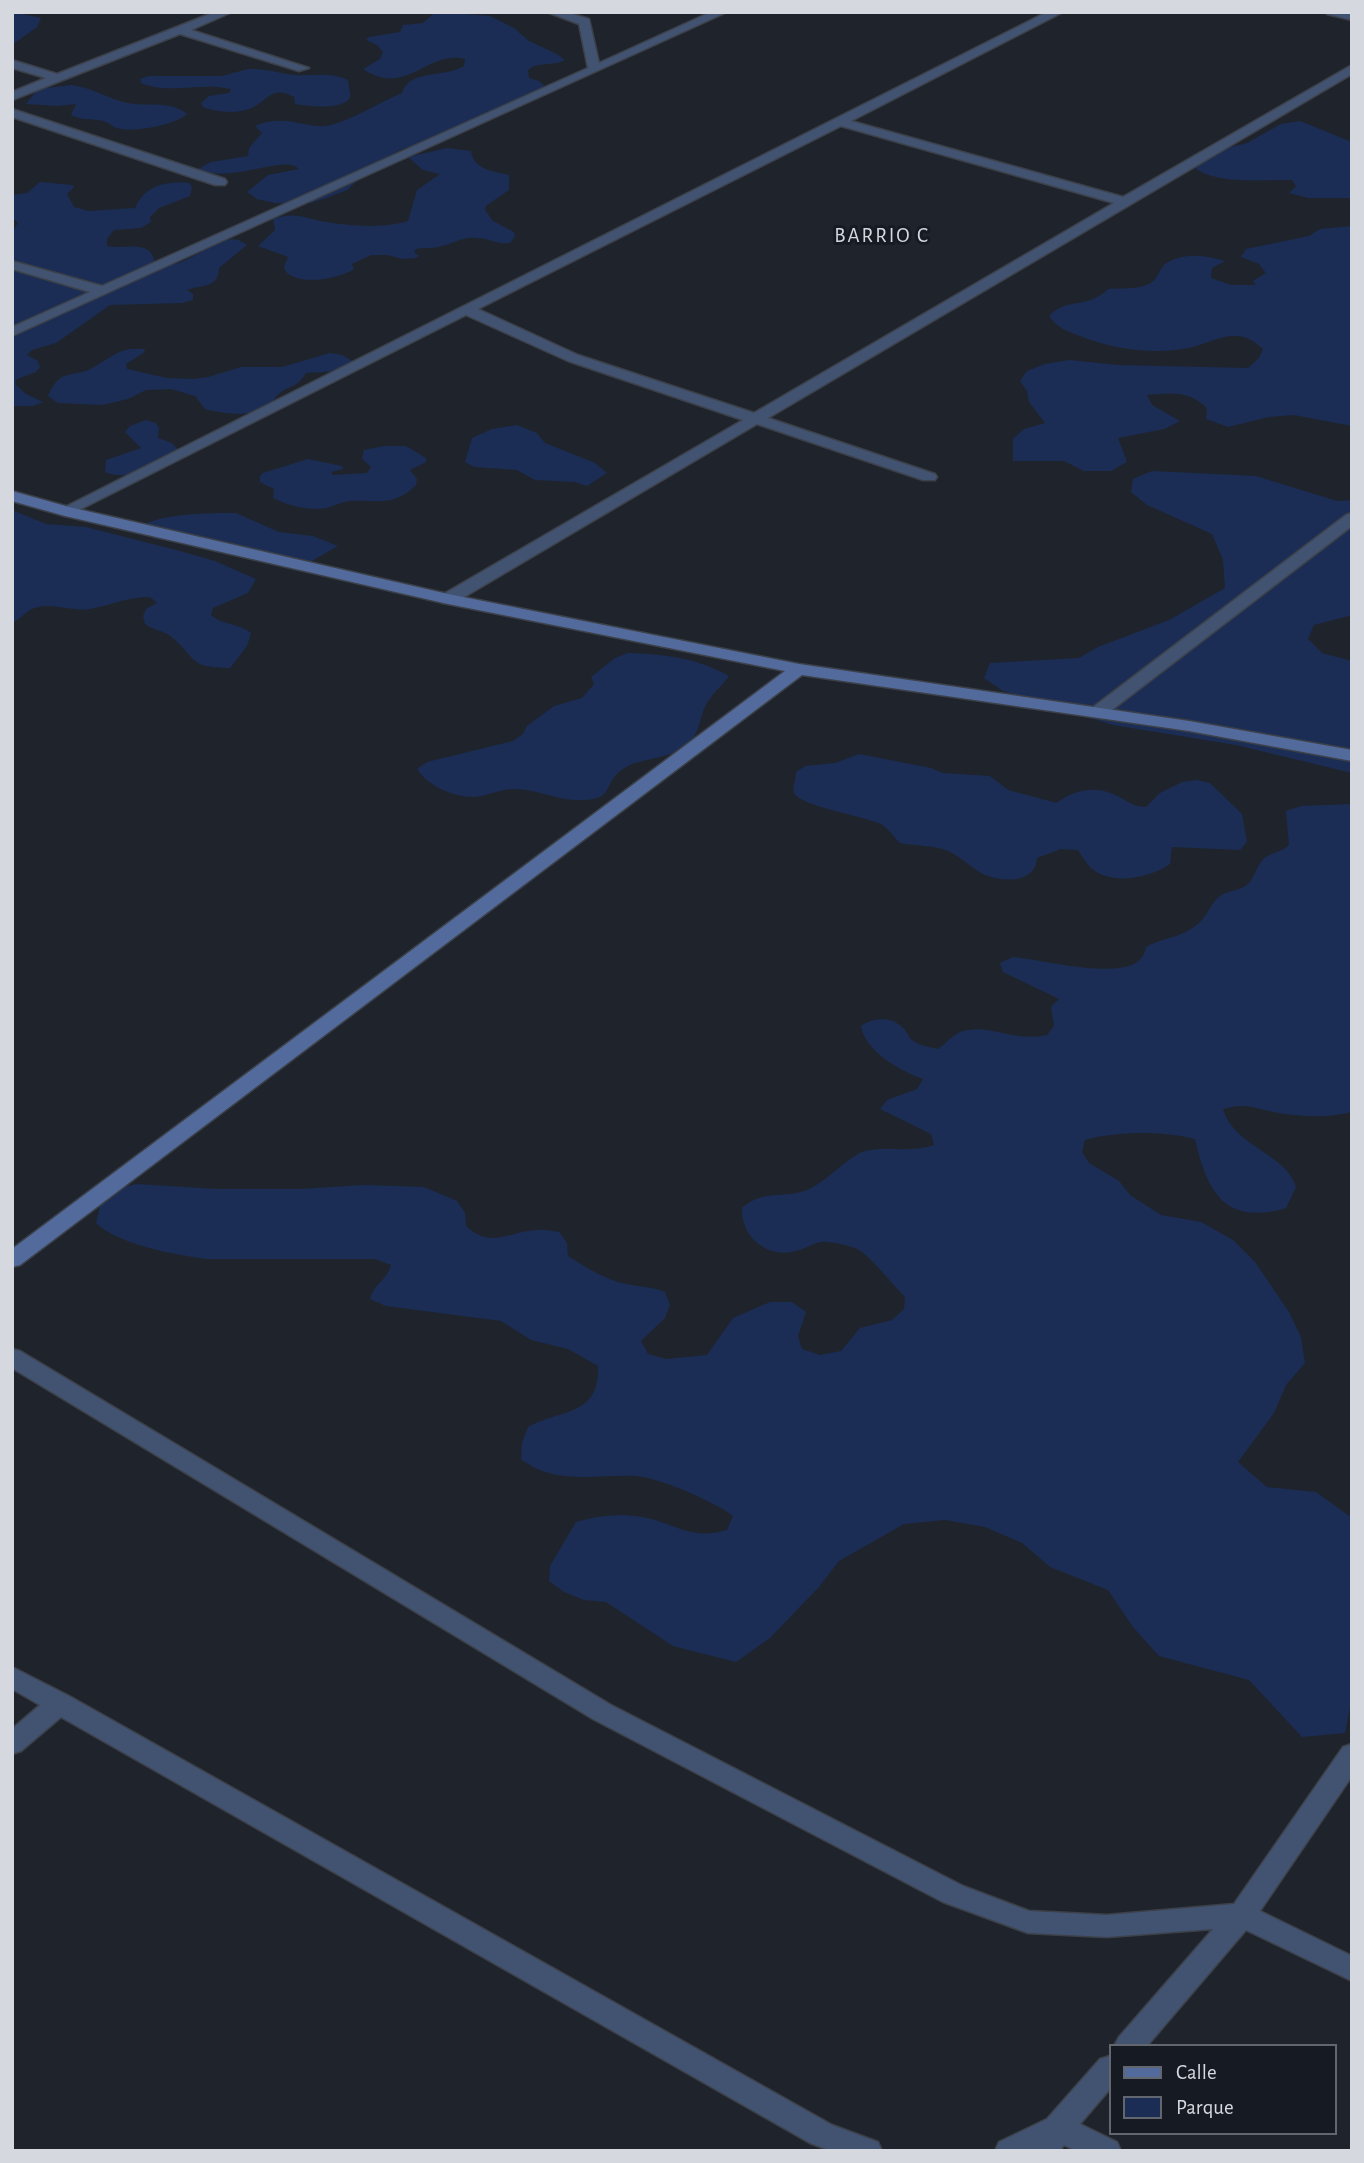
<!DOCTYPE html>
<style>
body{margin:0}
#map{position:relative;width:1364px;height:2163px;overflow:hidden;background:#1f242c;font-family:"Alegreya Sans",sans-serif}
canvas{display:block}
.frame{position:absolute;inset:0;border:14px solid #d5d9df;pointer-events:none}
.legend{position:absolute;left:1109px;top:2044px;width:228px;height:91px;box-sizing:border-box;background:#161a23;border:2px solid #62666e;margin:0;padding:9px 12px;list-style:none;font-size:21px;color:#d5d9df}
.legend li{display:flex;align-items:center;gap:14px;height:35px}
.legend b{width:35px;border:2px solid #62666e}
</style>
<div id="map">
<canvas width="1364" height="2163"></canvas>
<div class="frame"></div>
<ul class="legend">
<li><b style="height:9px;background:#536b9c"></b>Calle</li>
<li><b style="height:19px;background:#1b2d54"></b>Parque</li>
</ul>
</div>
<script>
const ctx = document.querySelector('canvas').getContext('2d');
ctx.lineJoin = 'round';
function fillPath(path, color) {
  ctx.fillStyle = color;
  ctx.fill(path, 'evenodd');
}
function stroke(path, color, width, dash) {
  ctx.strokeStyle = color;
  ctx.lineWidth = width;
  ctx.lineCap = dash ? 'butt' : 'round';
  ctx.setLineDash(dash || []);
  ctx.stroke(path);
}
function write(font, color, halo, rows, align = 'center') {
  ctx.font = font + ' "Alegreya Sans",sans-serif';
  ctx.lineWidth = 6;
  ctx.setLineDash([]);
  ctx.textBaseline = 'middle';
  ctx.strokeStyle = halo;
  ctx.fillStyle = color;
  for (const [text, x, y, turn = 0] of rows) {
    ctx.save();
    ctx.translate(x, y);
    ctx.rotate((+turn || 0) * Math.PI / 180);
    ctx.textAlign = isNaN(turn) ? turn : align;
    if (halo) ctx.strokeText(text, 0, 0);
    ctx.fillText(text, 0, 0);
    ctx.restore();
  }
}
fillPath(new Path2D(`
 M 12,12 L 41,18 L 37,27 L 12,45 Z
 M 440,12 L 490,16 L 514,28 L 529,41 L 557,54 L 565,60 C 553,67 538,61 528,70 L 529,78 L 539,81 L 547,88 L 426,142 L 400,150 L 375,165 L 347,190 L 329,197 L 311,203 L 275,203 L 257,199 L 247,192 L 268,175 L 299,169 C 285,153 230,185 198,169 L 211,162 L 248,156 L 249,148 L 262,133 L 255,126 C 286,112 308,131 331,125 C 356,118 378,103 402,93 C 409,69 445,78 464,66 L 465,59 C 426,50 407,98 363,69 L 380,59 L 383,52 L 377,45 L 366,40 L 369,37 L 400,32 L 403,25 L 423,23 L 433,14 Z
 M 248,69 C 262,69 273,71 287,74 C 308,78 327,70 348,80 C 348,85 351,93 350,97 C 345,111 306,106 295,104 L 294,97 C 270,84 267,103 249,109 C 235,114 216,112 203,107 L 201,103 L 209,96 L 229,93 L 231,89 C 201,82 169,95 141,83 L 140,79 L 149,76 L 222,76 Z
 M 71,85 C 91,87 108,99 128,103 C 147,107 171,100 187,114 C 175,125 134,133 117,128 C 112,127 109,122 103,121 C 92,118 81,121 71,115 L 76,104 L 57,106 L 26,104 L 38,89 Z
 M 1300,121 L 1352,142 L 1352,198 L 1308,198 L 1289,193 L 1296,186 L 1292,180 C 1262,179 1215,186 1191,165 L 1212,152 L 1247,143 L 1281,124 Z
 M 447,148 L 471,151 C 474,170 493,171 509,175 L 509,190 L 486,206 L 485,210 L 493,221 L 514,232 L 515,236 L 510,243 C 497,245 489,238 477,238 C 461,236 452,245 438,247 C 431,249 423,247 416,249 L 414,252 L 419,256 L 415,258 L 403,259 L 387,255 L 371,255 L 352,264 L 354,269 C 338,279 301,286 286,272 L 284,267 L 288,257 L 258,246 L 275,230 L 273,219 C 292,212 303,217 321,221 C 347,226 383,229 408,221 L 417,190 L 440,174 L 423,170 L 408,157 Z
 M 40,182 L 72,185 L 74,187 L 67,194 L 74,207 L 89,211 L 135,208 C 145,186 164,181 189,183 L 192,187 L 190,196 L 159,208 L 150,217 L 151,222 L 141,228 L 114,230 L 107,239 L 107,246 C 124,250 151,238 155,263 C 189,276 220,222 247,245 L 219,268 C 218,289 202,284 187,290 L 193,294 L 193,300 L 182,303 L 110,305 L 56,343 L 32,350 L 27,355 L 38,361 L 40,367 L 36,372 L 17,379 L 15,384 L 26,394 L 43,402 L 33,406 L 12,406 L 12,232 L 18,223 L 12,218 L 12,195 L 27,193 Z
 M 1352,226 L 1352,426 L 1294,415 L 1269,417 L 1228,427 L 1206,419 L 1207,408 C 1188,390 1172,393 1147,395 L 1152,405 L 1180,421 L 1164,429 L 1118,438 L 1127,462 L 1111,471 L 1084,471 L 1064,461 L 1013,461 L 1013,439 L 1024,429 L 1045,423 L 1029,402 L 1027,391 L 1020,381 L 1027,371 L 1045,364 L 1069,360 L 1118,365 L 1248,368 L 1259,358 L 1263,349 C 1236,323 1217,342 1188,348 C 1153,355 1112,349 1080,336 C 1067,331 1057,328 1049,316 C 1067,297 1089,309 1108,289 C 1121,288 1141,290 1152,282 C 1158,278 1160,268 1165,264 C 1183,252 1206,255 1225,261 L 1212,268 L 1211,278 L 1231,285 L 1256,285 L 1253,281 L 1266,273 L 1259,264 L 1241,257 L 1246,249 L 1309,236 L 1320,229 Z
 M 131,349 L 144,349 L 145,352 L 126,364 L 127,369 L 167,378 L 194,379 L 208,377 L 241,367 L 282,367 L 330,353 L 342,355 L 356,363 L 339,371 L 306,373 C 297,387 294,384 281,392 C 275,396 274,401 270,405 C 253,418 224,414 205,409 L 195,396 L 171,389 L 146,390 L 128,399 L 102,405 L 58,403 L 48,396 C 61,366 73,379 92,368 C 106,361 115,351 131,349 Z
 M 146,420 L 156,423 L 159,428 L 158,438 L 172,443 L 179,451 C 157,462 130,483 105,472 L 106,460 L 141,448 L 125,432 L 130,426 Z
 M 517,425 L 537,433 L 545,443 L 595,463 L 607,473 L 587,486 L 575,482 L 535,480 L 517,470 L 474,467 L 465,462 L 472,438 L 492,429 Z
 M 384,446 L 406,446 L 426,458 L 426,462 L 410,470 L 417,479 L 416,485 C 392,508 378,499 349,501 C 342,502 339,504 333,506 C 316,513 288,506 273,498 L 274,489 L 260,482 L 260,476 L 263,473 L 308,459 L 342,466 L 343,469 L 331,472 L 333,475 L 367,473 L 371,467 L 362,459 L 364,450 Z
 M 1152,471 L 1256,476 L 1337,501 L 1352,500 L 1352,615 L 1314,625 L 1308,639 L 1322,653 L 1352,661 L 1352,773 L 1236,745 L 1113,725 L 1003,691 L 984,678 L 990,663 L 1079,658 L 1098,647 L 1169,620 L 1225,588 L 1223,560 L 1212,534 L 1147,505 L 1131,492 L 1133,479 Z
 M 12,510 L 46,524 L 86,527 L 180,551 L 215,561 L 256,579 L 248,593 L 213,608 L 211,615 C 222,625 238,623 251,633 L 247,646 L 230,668 C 190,667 199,662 174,639 C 165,630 154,631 145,624 L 143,616 L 146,609 L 157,603 L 150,597 C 128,597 111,605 90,609 C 72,612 46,600 30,610 C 24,614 20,619 12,623 Z
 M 236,513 L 279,532 L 313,536 L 338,546 L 308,563 L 280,566 L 192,543 L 155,539 L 142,532 L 141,526 C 163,513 211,513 236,513 Z
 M 628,653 C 665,654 697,658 729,676 C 724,684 717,689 712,696 C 696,714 705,734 681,749 C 662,761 633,757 617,774 C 603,789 612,799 582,800 C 555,802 532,785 504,790 C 494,792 483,797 473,797 C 453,797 428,786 417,769 L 427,762 L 513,741 L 523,734 L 527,726 L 554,706 L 582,698 L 594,684 L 591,677 L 615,658 Z
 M 859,754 L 931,768 L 943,773 L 990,776 L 1008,790 L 1057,803 C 1071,791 1093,786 1110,793 C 1126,798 1128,806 1146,807 L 1160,793 L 1182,782 L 1197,780 L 1210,783 L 1242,814 L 1247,842 L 1240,850 L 1172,847 L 1170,864 C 1150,878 1111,886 1091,868 C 1086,863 1082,856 1078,850 L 1061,849 L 1037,858 C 1035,884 1004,882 985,875 C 972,869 962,857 948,851 C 933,845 916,846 900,843 C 894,837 888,828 881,824 C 863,816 800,806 794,793 C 792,787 796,779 796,772 L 805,766 L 835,763 Z
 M 1352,804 L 1352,1112 C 1328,1118 1297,1117 1273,1112 C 1252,1107 1244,1103 1223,1109 C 1234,1147 1286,1153 1296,1187 L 1286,1208 C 1225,1226 1207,1192 1195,1139 C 1161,1131 1119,1131 1085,1140 L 1082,1152 L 1089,1163 L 1119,1181 L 1130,1195 L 1161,1215 L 1201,1222 L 1233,1240 L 1255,1262 L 1289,1312 L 1301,1337 L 1305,1363 L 1286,1385 L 1274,1413 L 1238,1462 L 1267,1487 L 1316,1492 L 1352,1518 L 1352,1698 L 1345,1733 L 1302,1737 L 1249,1680 L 1159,1656 L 1133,1627 L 1108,1590 L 1050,1567 L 1022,1543 L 985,1527 L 945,1520 L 904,1524 L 839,1561 L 819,1587 L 770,1638 L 736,1662 L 673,1646 L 606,1602 L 584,1600 L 564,1592 L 549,1581 L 550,1566 L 576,1522 C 597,1516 620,1513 642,1517 C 676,1523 690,1541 727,1530 L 733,1516 C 716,1502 659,1478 637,1476 C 597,1474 555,1486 521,1459 L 522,1443 L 528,1427 C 560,1409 600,1417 598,1366 L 568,1349 L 531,1340 L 501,1321 L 386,1306 L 370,1299 C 375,1282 386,1282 391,1265 L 375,1259 L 207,1259 C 176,1255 119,1245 96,1223 L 102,1199 L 117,1189 L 136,1184 L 217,1189 L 301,1189 L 363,1185 L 424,1187 L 457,1201 L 465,1213 L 466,1226 C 490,1249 508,1232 536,1230 C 543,1229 552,1231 559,1232 L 567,1243 L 568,1256 C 582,1265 597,1274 612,1280 C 629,1287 648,1285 665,1292 L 670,1305 L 665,1318 L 641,1341 L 648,1354 L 666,1359 L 707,1355 L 733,1318 L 770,1302 L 792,1302 L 806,1312 L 798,1336 L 802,1349 L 820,1355 L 841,1351 L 860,1328 L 892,1320 L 904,1309 L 905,1297 C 894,1286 871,1257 859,1250 C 852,1246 830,1241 822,1242 C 813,1243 805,1249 796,1251 C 767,1259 741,1237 742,1208 C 763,1189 783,1199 807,1190 C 827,1182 849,1155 865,1151 C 889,1146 911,1153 934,1145 L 931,1134 L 880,1109 L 887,1100 L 917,1089 L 923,1079 C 900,1071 865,1051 861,1026 C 873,1018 890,1016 902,1027 C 907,1030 907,1036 912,1040 C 921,1046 929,1047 938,1049 C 945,1044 953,1035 960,1032 C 988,1022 1014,1043 1047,1035 L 1054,1026 L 1051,1007 L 1059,999 L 1003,972 L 1000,963 L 1013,957 C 1044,960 1106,977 1134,964 C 1141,960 1145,954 1146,947 C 1161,938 1178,938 1191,929 C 1208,919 1208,906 1219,897 C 1226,891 1236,891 1244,887 C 1256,880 1255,865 1266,857 C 1274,852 1282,852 1289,845 L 1286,811 L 1301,806 Z`), '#1b2d54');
const street = new Path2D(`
 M 215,12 L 232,12 L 191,30 L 309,68 L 299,71 L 180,34 L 12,100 L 12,92 L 46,78 L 12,68 L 12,60 L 57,74 Z
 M 547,12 L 566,12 L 589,19 L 599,63 L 711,12 L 727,12 L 12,336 L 12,327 L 90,292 L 12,269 L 12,261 L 102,286 L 588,68 L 579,24 Z
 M 1047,12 L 1063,12 L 851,121 L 1123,197 L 1352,65 L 1352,74 L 768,418 L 935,474 L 937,477 L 935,480 L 923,480 L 757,424 L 454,603 L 442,603 L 440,599 L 442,595 L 743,420 L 568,361 L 466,315 L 71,514 L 59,514 L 57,511 ZM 841,126 L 1114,203 L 754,413 L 578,355 L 478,309 Z
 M 1325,12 L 1352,13 L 1352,20 L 1327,14 Z
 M 12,109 L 225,179 L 227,182 L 225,185 L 215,185 L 12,117 Z
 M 1352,513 L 1352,526 L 1104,716 L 1092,716 L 1089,712 L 1092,708 L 1346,515 Z
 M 12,1349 L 20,1351 L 611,1705 L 963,1886 L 1029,1911 L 1107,1915 L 1234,1904 L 1343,1747 L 1352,1744 L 1352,1776 L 1260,1911 L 1352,1956 L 1352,1981 L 1246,1930 L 1147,2046 L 1114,2046 L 1119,2037 L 1213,1929 L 1107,1937 L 1028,1933 L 943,1902 L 593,1719 L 12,1368 Z
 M 12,1667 L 69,1696 L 832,2125 L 878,2142 L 882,2151 L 831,2151 L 810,2143 L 61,1717 L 21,1751 L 12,1754 L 12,1729 L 40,1705 L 12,1689 Z
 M 1110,2056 L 1110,2089 L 1080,2124 L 1117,2142 L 1121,2151 L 1076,2151 L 1064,2145 L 1060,2151 L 995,2151 L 999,2142 L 1047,2119 L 1100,2059 Z`);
const secondary = new Path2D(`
 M 12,491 L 69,507 L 448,594 L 799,664 L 1189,721 L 1352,750 L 1352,761 L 1189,731 L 802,675 L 20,1265 L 12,1267 L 12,1249 L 785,671 L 448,604 L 65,516 L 12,501 Z`);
stroke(street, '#3c4149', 3);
stroke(secondary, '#3c4149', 3);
fillPath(street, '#425271');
fillPath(secondary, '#536b9c');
ctx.letterSpacing = '2px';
write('21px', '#d5d9df', '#161a23', [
 ["BARRIO C",882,236]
]);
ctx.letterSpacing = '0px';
</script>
